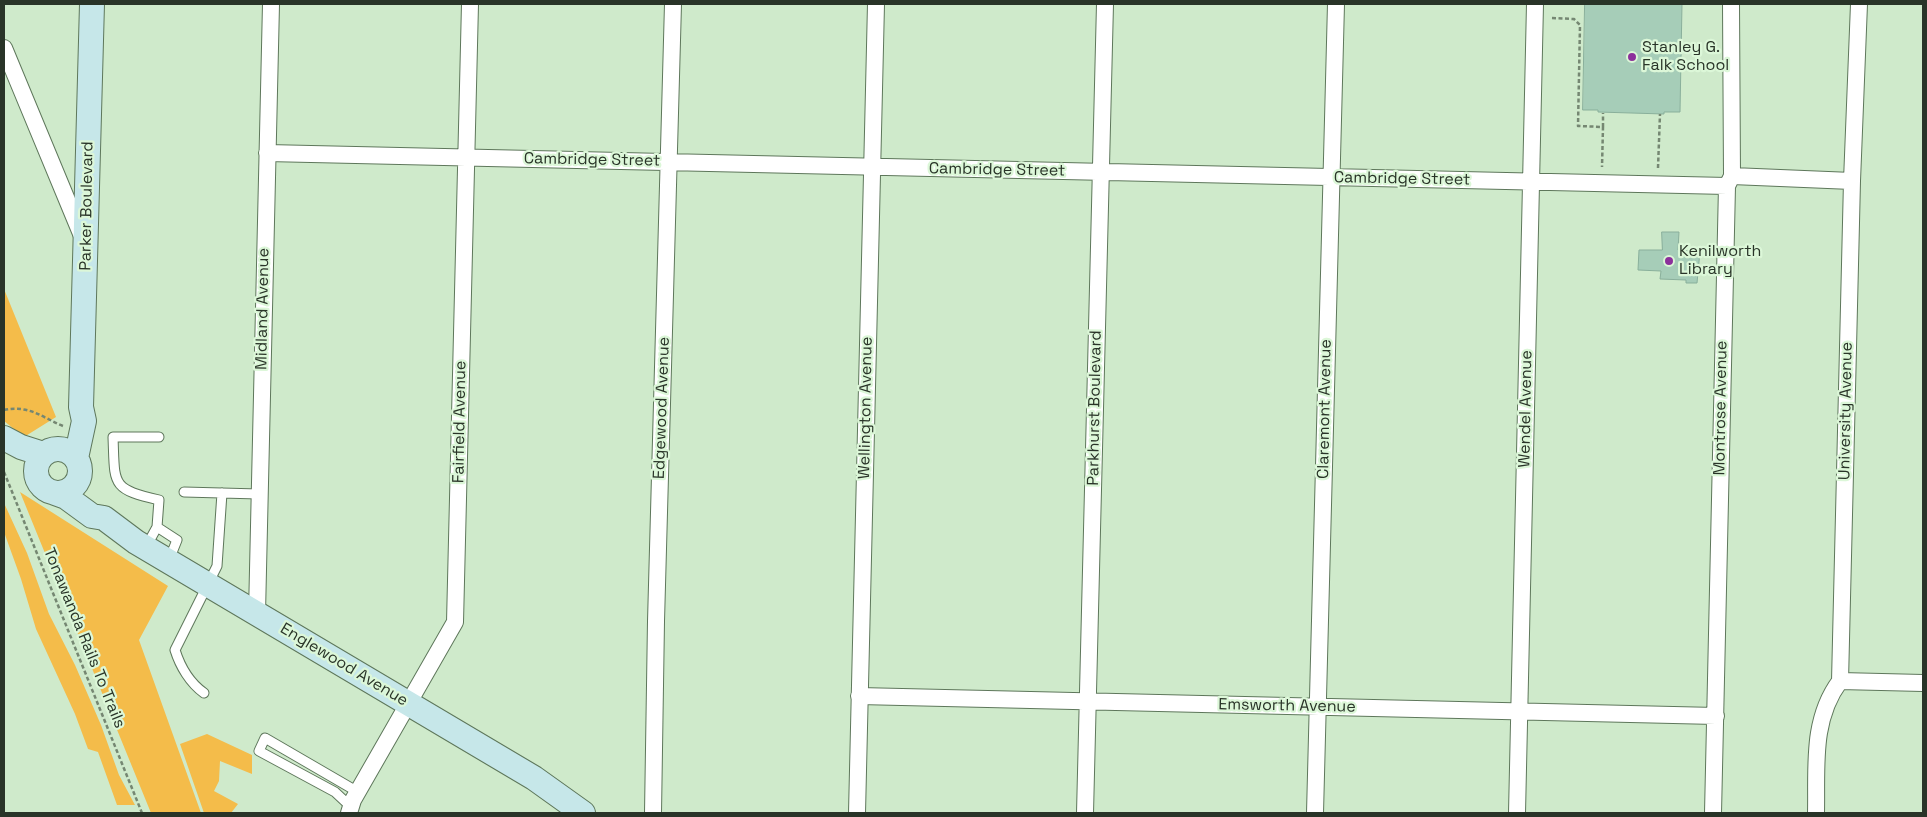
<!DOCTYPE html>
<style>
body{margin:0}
#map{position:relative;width:1927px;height:817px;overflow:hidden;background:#cfeacb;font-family:"Space Grotesk",sans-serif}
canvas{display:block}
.frame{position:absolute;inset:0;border:5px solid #293428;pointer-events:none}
</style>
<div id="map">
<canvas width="1927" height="817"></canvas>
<div class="frame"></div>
</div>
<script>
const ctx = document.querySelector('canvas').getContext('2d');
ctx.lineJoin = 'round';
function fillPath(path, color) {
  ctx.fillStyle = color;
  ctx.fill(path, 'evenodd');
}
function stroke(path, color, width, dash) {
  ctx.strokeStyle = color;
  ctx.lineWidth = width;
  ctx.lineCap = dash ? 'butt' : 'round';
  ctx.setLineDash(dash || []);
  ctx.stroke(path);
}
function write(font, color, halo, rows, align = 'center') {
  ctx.font = font + ' "Space Grotesk",sans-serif';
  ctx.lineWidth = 4.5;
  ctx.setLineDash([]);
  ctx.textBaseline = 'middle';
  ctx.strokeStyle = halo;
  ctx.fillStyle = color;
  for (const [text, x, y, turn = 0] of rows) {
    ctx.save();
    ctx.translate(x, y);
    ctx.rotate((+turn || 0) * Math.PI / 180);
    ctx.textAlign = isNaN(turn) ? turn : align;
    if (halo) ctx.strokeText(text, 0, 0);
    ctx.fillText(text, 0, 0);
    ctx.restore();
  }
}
fillPath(new Path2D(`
 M 4,289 L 56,417 L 24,437 L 4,421 Z
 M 20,492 L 168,586 L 139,640 L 201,813 L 151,813 Z
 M 4,503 L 27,553 L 49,614 L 75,665 L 101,725 L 119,775 L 135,805 L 117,805 L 98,752 L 88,749 L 75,714 L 36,629 L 21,579 L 4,532 Z
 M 207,734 L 252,755 L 252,774 L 220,761 L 219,781 L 214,791 L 238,804 L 231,813 L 204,813 L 180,744 Z`), '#f4bc4a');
const building = new Path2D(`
 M 1585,4 L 1682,4 L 1680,112 L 1664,112 L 1664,114 L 1598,112 L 1598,110 L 1583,110 Z
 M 1662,232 L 1679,232 L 1678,250 L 1700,251 L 1697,283 L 1686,283 L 1686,280 L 1660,279 L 1661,271 L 1638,270 L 1639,250 L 1662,250 Z`);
fillPath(building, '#a6cdb8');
stroke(building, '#89af9b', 1);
const lane = new Path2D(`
 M 184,492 L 259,494
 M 157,527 L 177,540 L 169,560
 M 146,547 L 157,527 L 159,500 C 110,489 115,484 113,437 L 159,437
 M 204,693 C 190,683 180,666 175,650 L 217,566 L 222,493
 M 351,807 L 335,792 L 259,751 L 265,738 L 358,792`);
const street = new Path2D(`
 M 4,48 L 82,236
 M 267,153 L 1727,186
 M 1732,176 L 1852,181
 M 257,613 L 271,4
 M 1840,681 L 1923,683
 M 859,696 L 1716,716
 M 349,813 L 353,800 L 455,622 L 470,4
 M 653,813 L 656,621 L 673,4
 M 857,813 L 876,4
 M 1085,813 L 1105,4
 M 1315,813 L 1336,4
 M 1517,813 L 1535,4
 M 1713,813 L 1727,186 L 1732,176 L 1731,4
 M 1816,813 C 1817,767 1811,720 1840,681 L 1852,181 L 1859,4`);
const secondary = new Path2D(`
 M 4,438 L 21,447 L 43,454
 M36 471a22 22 0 1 1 44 0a22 22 0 1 1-44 0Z
 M 76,458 L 84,421 L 81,407 L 92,4
 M 55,493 L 66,497 L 92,516 L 104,518 L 136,542 L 534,778 L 583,813`);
stroke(lane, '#5e775b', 11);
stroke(street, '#5e775b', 18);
stroke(secondary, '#5e775b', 26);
stroke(new Path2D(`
 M 1552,18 L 1574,19 L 1580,25 L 1578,126 L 1603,127 L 1602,167
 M 1603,127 L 1603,113
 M 1658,168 L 1660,114
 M 4,410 C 30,405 41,417 63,426
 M 4,472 L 142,813`), '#758772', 2.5, [4, 2.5]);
stroke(lane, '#fff', 9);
stroke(street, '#fff', 16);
stroke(secondary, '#c6e7e9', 24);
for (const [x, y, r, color] of [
 [1632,57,5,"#8c309b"],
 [1669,261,5,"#8c309b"]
]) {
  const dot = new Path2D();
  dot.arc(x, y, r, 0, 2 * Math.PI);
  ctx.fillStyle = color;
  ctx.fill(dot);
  stroke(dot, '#dcf7d8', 2);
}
write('16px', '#293428', '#dcf7d8', [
 ["Stanley G.",1642,48],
 ["Falk School",1642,66],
 ["Kenilworth",1679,252],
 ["Library",1679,270]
], 'left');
write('16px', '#293428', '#dcf7d8', [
 ["Cambridge Street",592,160,1],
 ["Cambridge Street",997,170,1],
 ["Cambridge Street",1402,179,1],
 ["Parker Boulevard",87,206,-89],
 ["Midland Avenue",263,309,-89],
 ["Edgewood Avenue",662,408,-88],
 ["Wellington Avenue",866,408,-89],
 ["Parkhurst Boulevard",1095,408,-89],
 ["Montrose Avenue",1721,408,-89],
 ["Claremont Avenue",1325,409,-89],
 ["Wendel Avenue",1526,409,-89],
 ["University Avenue",1846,411,-89],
 ["Fairfield Avenue",460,422,-89],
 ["Tonawanda Rails To Trails",84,638,68],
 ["Englewood Avenue",344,665,31],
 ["Emsworth Avenue",1287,706,1]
]);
</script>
